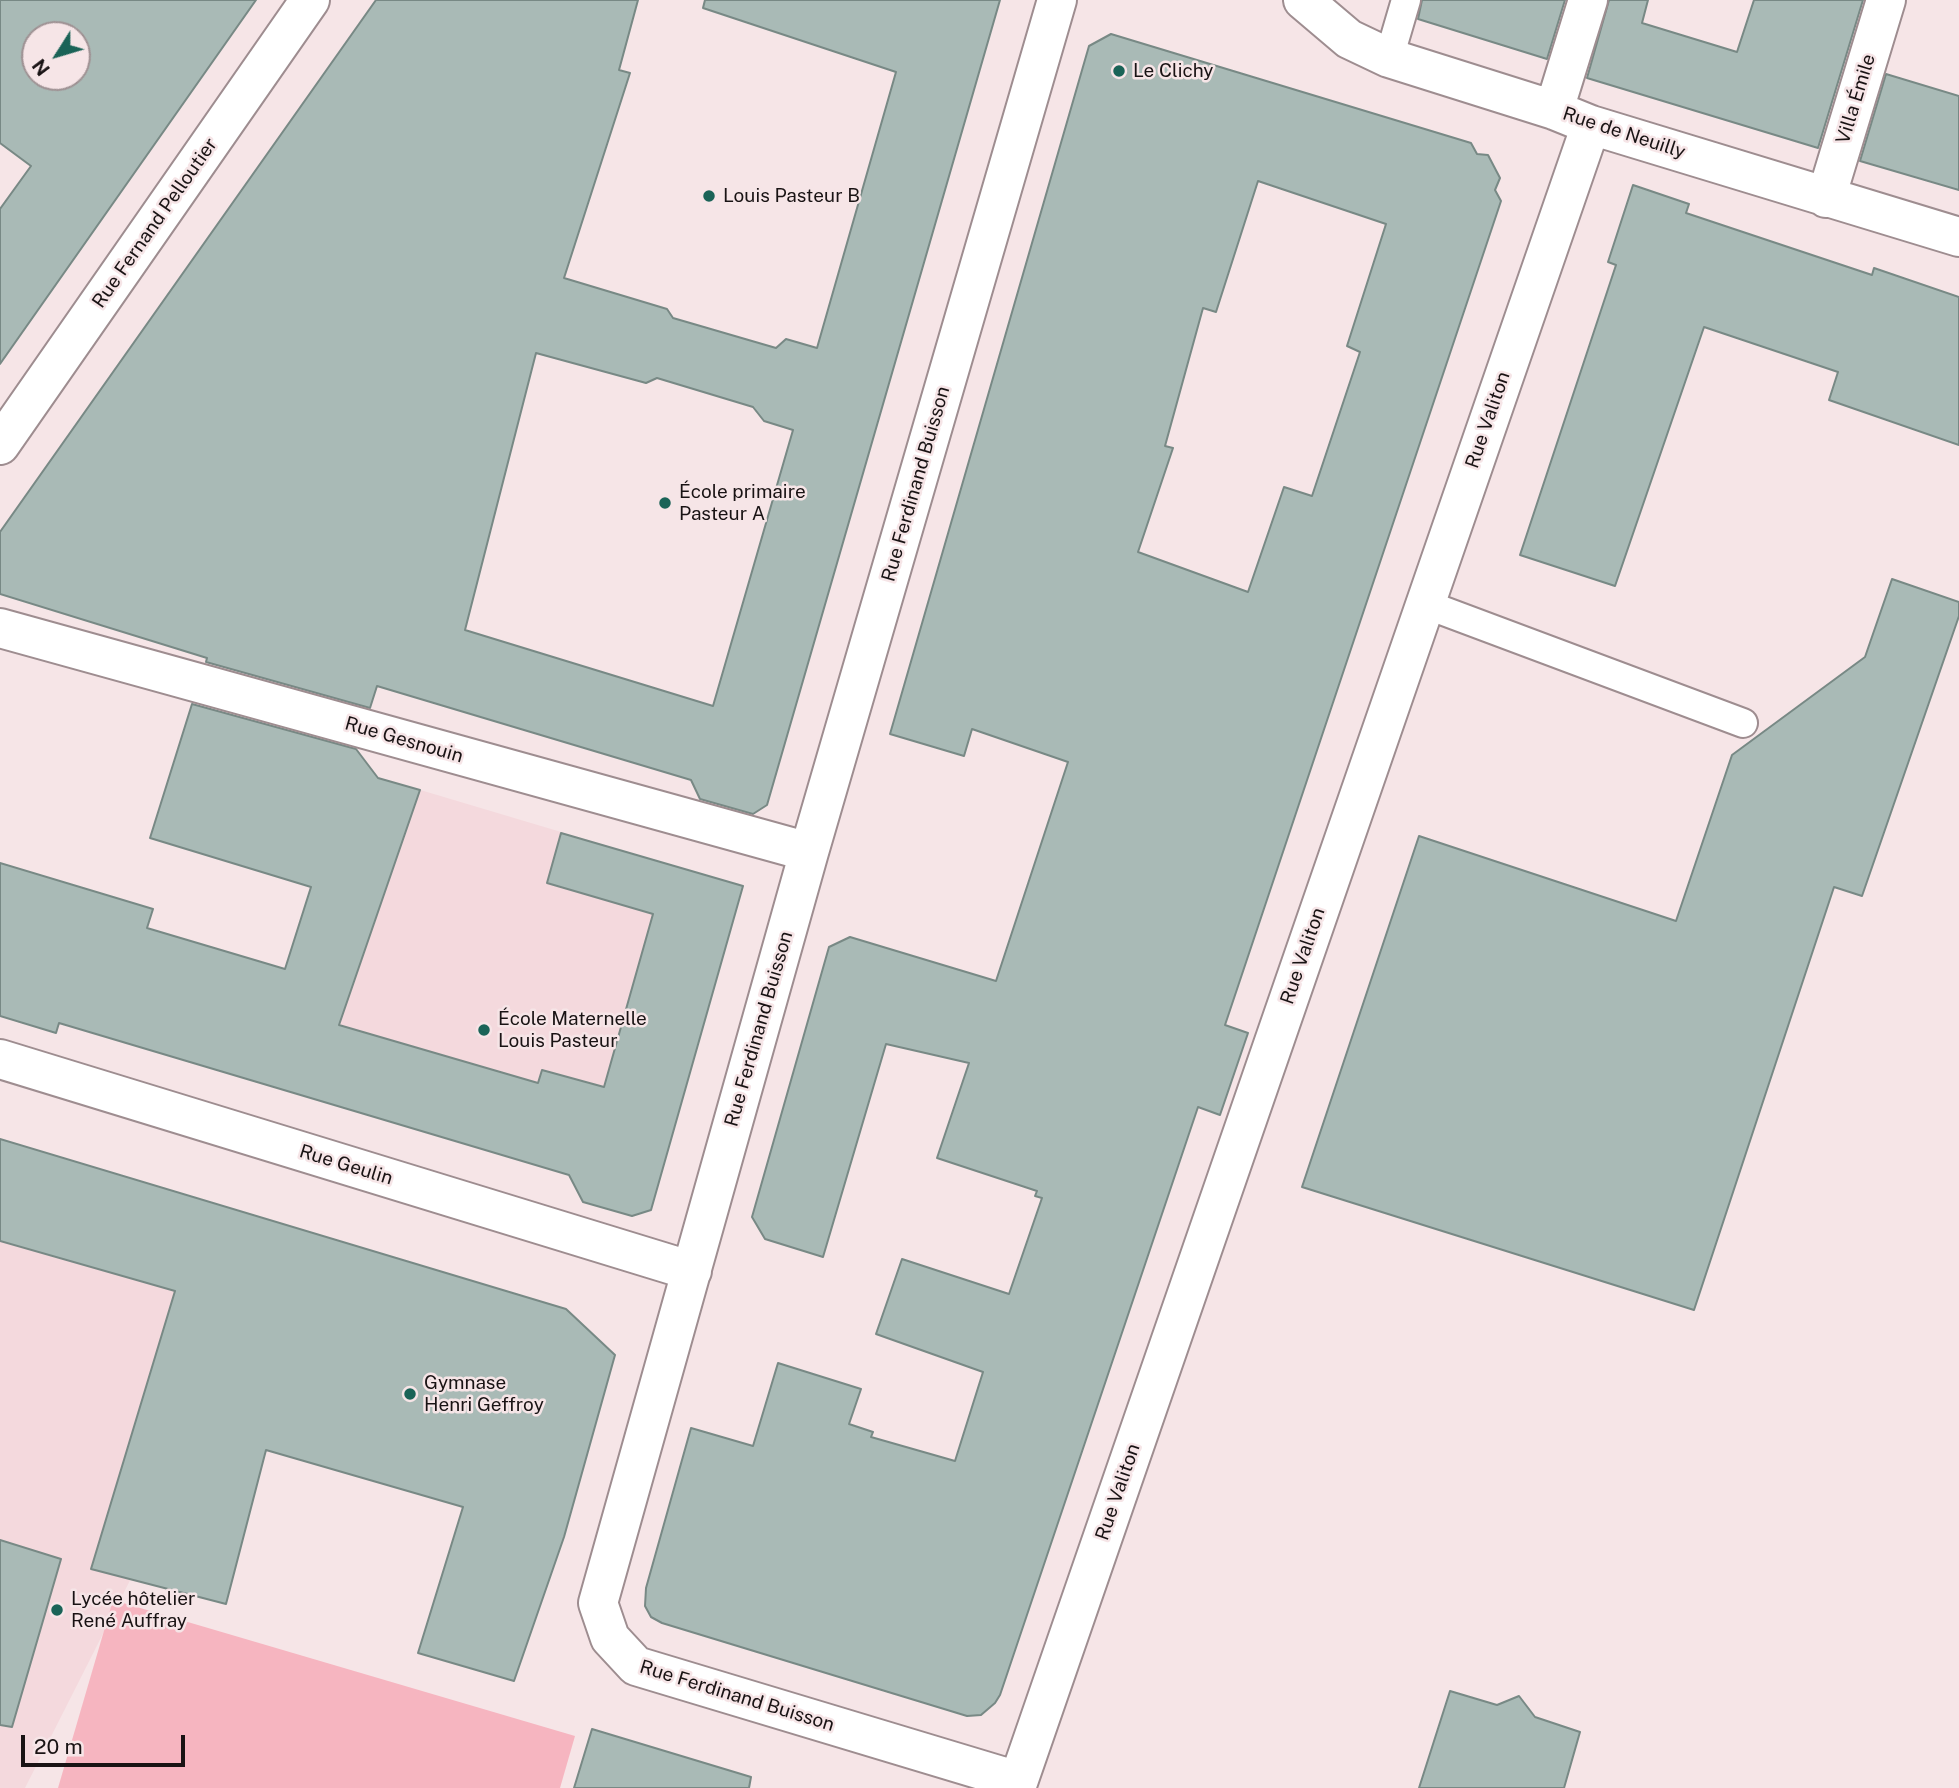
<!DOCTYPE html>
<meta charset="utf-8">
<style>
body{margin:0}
#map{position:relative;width:1959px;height:1788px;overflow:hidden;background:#f6e5e7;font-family:"Public Sans",sans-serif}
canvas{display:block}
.north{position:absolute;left:21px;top:21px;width:70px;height:70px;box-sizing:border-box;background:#f6e5e7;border:2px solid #9e9193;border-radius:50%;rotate:233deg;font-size:19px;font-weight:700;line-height:28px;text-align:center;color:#191314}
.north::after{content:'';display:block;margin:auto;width:24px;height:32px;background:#1a6357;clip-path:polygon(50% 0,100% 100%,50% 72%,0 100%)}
.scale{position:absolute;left:21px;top:1735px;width:164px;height:32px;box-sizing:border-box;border:4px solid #191314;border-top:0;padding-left:9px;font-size:21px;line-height:24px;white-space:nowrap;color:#191314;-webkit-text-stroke:5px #f6e5e7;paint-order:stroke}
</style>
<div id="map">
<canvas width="1959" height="1788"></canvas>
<div class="north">N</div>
<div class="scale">20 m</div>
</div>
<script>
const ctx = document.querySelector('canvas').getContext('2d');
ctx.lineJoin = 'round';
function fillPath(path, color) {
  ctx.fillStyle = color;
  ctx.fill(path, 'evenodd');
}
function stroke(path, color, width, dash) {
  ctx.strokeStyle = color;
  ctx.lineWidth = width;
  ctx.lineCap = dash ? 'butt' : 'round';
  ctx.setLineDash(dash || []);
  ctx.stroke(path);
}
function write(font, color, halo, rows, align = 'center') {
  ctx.font = font + ' "Public Sans",sans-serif';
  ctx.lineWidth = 5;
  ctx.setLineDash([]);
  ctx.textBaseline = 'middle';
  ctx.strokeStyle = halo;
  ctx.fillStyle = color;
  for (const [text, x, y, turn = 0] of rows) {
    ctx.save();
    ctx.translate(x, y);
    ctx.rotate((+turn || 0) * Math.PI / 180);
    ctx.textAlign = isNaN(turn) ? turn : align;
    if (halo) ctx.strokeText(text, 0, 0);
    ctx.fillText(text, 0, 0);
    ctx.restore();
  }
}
fillPath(new Path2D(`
 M 350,769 L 732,883 L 740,896 L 651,1210 L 632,1216 L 583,1202 L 575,1187 L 577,1177 L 249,1079 Z
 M 0,1139 L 270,1221 L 205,1432 L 25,1788 L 0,1788 Z`), '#f4d9dd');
fillPath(new Path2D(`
 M 113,1600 L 575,1736 L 560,1788 L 58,1788 Z`), '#f6b5c0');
const building = new Path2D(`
 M 0,0 L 256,0 L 0,364 L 0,209 L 31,166 L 0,143 ZM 35,35 L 77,35 L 77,77 L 35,77 Z
 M 376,0 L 638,0 L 619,70 L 630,73 L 564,278 L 667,309 L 673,318 L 776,348 L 786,339 L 817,348 L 896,72 L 703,8 L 705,0 L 1000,0 L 767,805 L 753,814 L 700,799 L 691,780 L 377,686 L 370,708 L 206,662 L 207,658 L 0,594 L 0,532 ZM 536,353 L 646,383 L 657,378 L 753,407 L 764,421 L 793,430 L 713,706 L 465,630 Z
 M 1422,0 L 1565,0 L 1547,59 L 1418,19 Z
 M 1609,0 L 1648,0 L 1642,23 L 1737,52 L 1754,0 L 1863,0 L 1818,148 L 1587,78 Z
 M 1111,34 L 1471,143 L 1477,154 L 1488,155 L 1500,178 L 1495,190 L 1501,201 L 1225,1025 L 1248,1033 L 1220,1115 L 1198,1107 L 1000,1695 L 995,1703 L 981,1715 L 967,1716 L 662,1623 L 651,1617 L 645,1606 L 646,1588 L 691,1428 L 753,1446 L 778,1363 L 861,1389 L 849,1424 L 873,1432 L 871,1437 L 955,1461 L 983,1372 L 876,1334 L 902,1259 L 1009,1294 L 1042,1198 L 1035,1196 L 1037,1191 L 937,1158 L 969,1063 L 886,1044 L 823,1257 L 765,1239 L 752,1217 L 829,947 L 850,937 L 996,981 L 1068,762 L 972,729 L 964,756 L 890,734 L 1089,46 ZM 1258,181 L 1386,224 L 1347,346 L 1360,352 L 1312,496 L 1284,487 L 1248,592 L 1138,552 L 1173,448 L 1165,446 L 1203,308 L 1216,312 Z
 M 1886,74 L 1959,96 L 1959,190 L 1860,161 Z
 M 1633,185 L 1689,204 L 1686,213 L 1872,275 L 1874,268 L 1959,297 L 1959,445 L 1829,400 L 1838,372 L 1704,327 L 1615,586 L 1520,555 L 1616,265 L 1608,262 Z
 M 1892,579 L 1959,602 L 1959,616 L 1862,896 L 1834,887 L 1694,1310 L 1302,1187 L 1419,836 L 1676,921 L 1732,755 L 1865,657 Z
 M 192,704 L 356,749 L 378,778 L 420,790 L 339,1025 L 538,1083 L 542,1070 L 604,1087 L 653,914 L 547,883 L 561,833 L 743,886 L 651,1210 L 632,1216 L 583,1202 L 569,1175 L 59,1023 L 56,1033 L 0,1016 L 0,863 L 153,909 L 147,928 L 285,969 L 311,887 L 150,838 Z
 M 0,1139 L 566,1309 L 615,1355 L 564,1537 L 514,1681 L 418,1653 L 463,1507 L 266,1450 L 226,1604 L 91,1569 L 175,1291 L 0,1241 Z
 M 0,1540 L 61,1559 L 12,1727 L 0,1725 Z
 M 1450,1691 L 1497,1705 L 1519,1696 L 1535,1717 L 1580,1732 L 1564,1788 L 1419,1788 Z
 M 592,1729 L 751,1777 L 749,1788 L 574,1788 Z`);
fillPath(building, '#a9bab6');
stroke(building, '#788985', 2);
const service = new Path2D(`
 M 1389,58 L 1406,0
 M 1425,604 L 1743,723`);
const minor = new Path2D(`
 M 1303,0 L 1349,39 L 1389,58 L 1554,110 L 1591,125 L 1959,237
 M 1554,110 L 1588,0
 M 1826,198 L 1886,0
 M 0,445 L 310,0
 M 0,628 L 809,852
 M 0,1059 L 692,1271
 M 1018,1781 L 636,1666 L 610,1638 L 598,1603 L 809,852 L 1057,0
 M 1016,1788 L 1591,125`);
stroke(service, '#9e8d90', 32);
stroke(minor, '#9e8d90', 42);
stroke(service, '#fff', 28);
stroke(minor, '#fff', 38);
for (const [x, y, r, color] of [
 [1119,71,7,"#1a6357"],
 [709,196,7,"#1a6357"],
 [665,503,7,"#1a6357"],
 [484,1030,7,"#1a6357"],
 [410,1394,7,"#1a6357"],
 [57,1610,7,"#1a6357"]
]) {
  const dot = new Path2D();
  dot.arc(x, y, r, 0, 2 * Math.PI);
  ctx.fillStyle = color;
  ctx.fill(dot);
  stroke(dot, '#f6e5e7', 2.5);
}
write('19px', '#191314', '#f6e5e7', [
 ["Le Clichy",1133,71],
 ["Louis Pasteur B",723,196],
 ["École primaire",679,492],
 ["Pasteur A",679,514],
 ["École Maternelle",498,1019],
 ["Louis Pasteur",498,1041],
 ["Gymnase",424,1383],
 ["Henri Geffroy",424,1405],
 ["Lycée hôtelier",71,1599],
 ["René Auffray",71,1621]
], 'left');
write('19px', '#191314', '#f6e5e7', [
 ["Villa Émile",1856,99,-73],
 ["Rue de Neuilly",1624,133,18],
 ["Rue Fernand Pelloutier",155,223,-55],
 ["Rue Valiton",1488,420,-71],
 ["Rue Ferdinand Buisson",916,484,-74],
 ["Rue Gesnouin",404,740,16],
 ["Rue Valiton",1303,956,-71],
 ["Rue Ferdinand Buisson",759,1029,-74],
 ["Rue Geulin",346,1165,17],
 ["Rue Valiton",1118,1492,-71],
 ["Rue Ferdinand Buisson",737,1696,17]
]);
</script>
